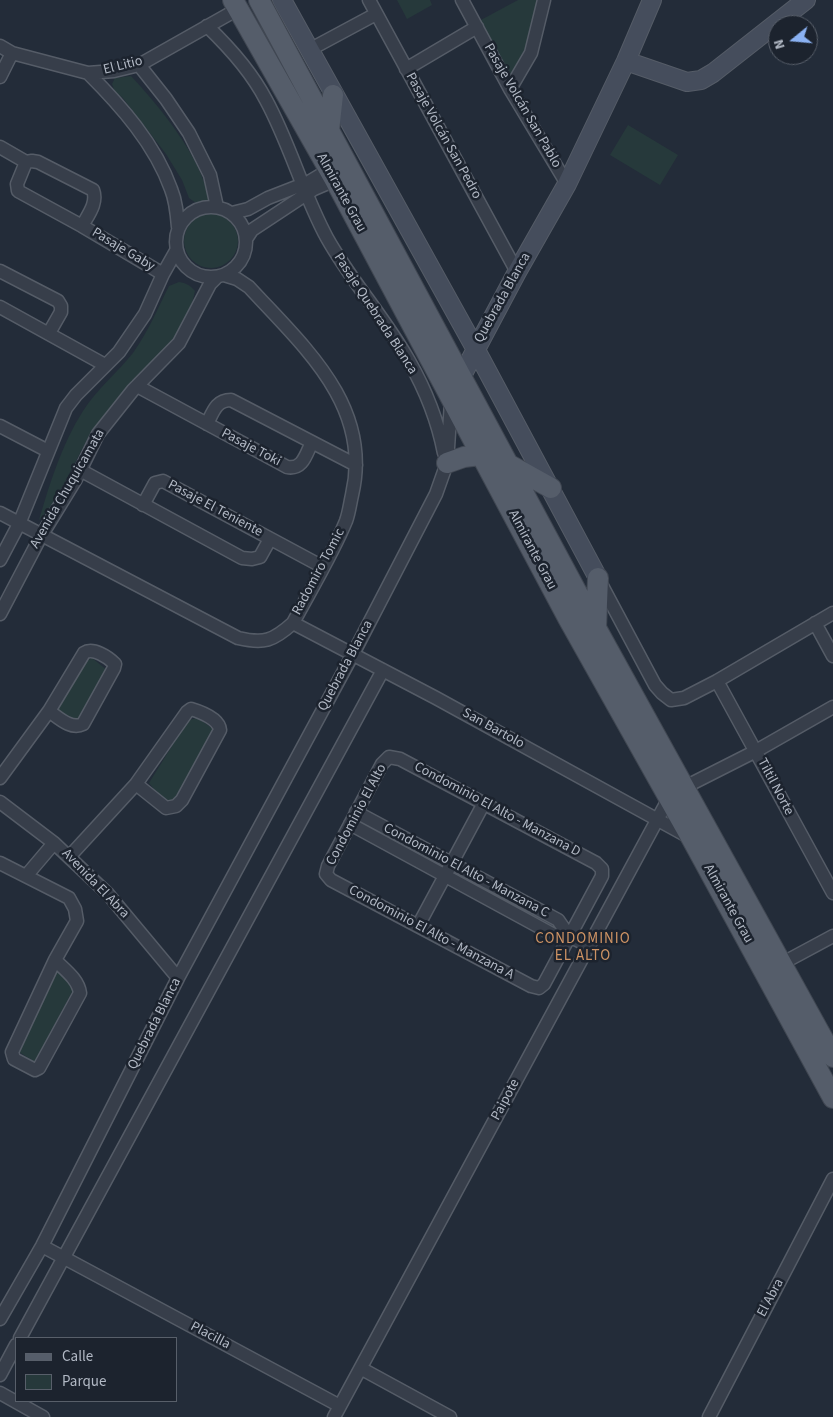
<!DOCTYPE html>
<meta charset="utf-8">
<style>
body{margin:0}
#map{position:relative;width:833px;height:1417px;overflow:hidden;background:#232c39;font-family:"Source Sans 3",sans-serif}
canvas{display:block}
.legend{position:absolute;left:15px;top:1337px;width:162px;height:65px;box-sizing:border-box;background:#1c232e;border:1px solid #585f6a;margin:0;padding:6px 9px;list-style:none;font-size:15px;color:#b2b9c5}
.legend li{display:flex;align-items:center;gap:10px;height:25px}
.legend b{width:25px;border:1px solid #585f6a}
.north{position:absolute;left:768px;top:15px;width:50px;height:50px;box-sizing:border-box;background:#1c232e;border:1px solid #585f6a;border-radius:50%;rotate:253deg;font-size:14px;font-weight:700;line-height:20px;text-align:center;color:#b2b9c5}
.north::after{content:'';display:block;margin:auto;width:18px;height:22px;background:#8ab1f2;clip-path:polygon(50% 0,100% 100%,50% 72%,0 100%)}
</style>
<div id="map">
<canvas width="833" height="1417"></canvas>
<ul class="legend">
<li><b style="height:6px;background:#555d6a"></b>Calle</li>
<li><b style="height:14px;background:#26393b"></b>Parque</li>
</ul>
<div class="north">N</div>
</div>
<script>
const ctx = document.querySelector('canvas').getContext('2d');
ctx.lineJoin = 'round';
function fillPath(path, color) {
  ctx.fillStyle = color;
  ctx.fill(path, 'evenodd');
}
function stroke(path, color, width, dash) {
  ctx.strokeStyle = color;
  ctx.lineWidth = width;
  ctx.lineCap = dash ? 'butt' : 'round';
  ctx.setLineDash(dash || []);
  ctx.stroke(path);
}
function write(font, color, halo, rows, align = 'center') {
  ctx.font = font + ' "Source Sans 3",sans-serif';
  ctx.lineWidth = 5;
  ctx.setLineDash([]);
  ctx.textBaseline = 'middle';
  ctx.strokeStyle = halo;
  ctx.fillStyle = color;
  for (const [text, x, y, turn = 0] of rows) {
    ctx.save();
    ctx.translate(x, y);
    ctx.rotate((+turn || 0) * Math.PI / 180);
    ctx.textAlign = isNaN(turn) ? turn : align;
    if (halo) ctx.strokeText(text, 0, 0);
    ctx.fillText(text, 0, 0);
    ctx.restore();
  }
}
fillPath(new Path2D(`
 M 397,0 L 430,0 L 432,5 L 407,19 Z
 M 518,0 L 537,0 C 534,28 526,53 510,77 L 479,21 Z
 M 131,76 C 160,107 201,157 209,199 L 206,203 L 196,203 L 189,198 L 182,180 L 166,154 L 122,97 L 115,92 L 112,84 L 115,78 Z
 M 628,125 L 678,155 L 660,185 L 610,155 Z
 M184 241a27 27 0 1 1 54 0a27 27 0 1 1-54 0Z
 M 179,282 C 186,283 190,285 195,291 L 191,308 L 172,344 L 108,412 L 90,434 L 54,503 L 39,520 C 50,482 62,444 83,411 C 97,389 117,373 133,353 C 149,330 157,310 169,286 Z
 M 92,658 L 107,670 L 79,720 L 72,722 L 57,711 L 85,662 Z
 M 198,718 L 213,729 L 180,794 L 174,800 L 163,800 L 149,783 L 188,720 Z
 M 55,969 L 74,988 L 35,1062 L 19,1052 Z`), '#26393b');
const street = new Path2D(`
 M 369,0 L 517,272
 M 462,0 L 510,89 L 567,184
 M 207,26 C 230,48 251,71 266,100 C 290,144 303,194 327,238 C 351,281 385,318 409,361 C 425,389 438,422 444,453
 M 0,46 L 12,53 L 88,73 L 114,71 L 139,65 L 238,9
 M 309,50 L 376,14
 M 139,65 L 166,99 L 189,133 L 210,175 L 217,207
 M 406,69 L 477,27
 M 88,73 C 121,106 155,144 171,189 C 176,201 177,214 178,227
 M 0,77 L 12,53
 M 510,89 L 531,53 L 544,0
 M 0,147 L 26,162 L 32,161 L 38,162 L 93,190 C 98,203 88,215 82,226
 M 26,162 L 17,184 L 18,191 L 82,226 L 163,274
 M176 242a35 35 0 1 1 70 0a35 35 0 1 1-70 0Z
 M 232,213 L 248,209 L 268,198 L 309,182 L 329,170
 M 246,239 L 252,230 L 314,189 L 335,180
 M 0,271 L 58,301 L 61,306 L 61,312 L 49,333
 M 0,307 L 105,365
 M 137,386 L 287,467 C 303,470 306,454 312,442
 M 207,424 C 213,412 216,400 231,400 L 356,465
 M 0,426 L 48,451
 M 80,470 L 242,558 L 252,559 L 260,557 L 270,539
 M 143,505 L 155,483 L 163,481 L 323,567
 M 0,513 L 238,638 C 264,644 273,641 293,623 C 310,591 332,555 346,521 C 349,513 350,504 352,495 C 373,406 304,347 249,287 L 237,279 L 224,275
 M 0,560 L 19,524 L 66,408 L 76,395 L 119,352 L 145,314 L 163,274 L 176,251
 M 600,582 L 655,685 L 662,693 L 671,700 L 684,698 L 717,681 L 833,613
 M 0,614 L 41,536 L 76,479 L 98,434 L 133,390 L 179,343 L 210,284 L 217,277
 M 293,623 L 436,698 L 689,837
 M 815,623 L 833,656
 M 717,681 L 833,893
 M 389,757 L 400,759 L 596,863 L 602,869 L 602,876 L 544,984 L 539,988 L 531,986 L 331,880 L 326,874 L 328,866 L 382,764 Z
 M 0,778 L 49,711 L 84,653 C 93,647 108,657 115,664 L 114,668 L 83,724 C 71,730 59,718 49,711
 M 0,802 L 54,843 L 108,894 L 178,978
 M 356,812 L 558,920 L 569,936
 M 350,824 L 554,935 L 569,936 L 589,946
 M 69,857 L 136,784 L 187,712 L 191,709 C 201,712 219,719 220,730 L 182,800 L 176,806 L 166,808 L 136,784
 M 0,863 L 69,898 L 75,909 L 77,921 L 55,960
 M 26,876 L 54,843
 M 418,926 L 484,803
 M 55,960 C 65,970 78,979 80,993 L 39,1068 L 35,1070 L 14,1059 L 12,1052 Z
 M 781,964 L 833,936
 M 42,1246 L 340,1406
 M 0,1319 L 42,1246 L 178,978 L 353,654 L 436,494 L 447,463 L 451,402
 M 20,1338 L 383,670
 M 362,1369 L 450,1417
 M 0,1375 L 16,1345
 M 0,1393 L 43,1417
 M 334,1417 L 669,798 L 683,788 L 756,751 L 833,707
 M 709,1417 L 833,1179`);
const secondary = new Path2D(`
 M 282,0 L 475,348 L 598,578
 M 626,61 L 687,82 L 701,80 L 713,73 L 806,0
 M 457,385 L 517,272 L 567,184 L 626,61 L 652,0`);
const primary = new Path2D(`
 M 233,0 L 335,180 L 568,618 L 692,839 L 833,1098
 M 259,0 L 596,628 L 833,1057
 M 329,131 L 333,95
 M 447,463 L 464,457 L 480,455
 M 508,464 L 551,488
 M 596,628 L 598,578`);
stroke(street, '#555c67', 15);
stroke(secondary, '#555c67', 20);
stroke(primary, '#404752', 22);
stroke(street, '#373e4a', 12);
stroke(secondary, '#454d5c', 18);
stroke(primary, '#555d6a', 20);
write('14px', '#b2b9c5', '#1c232e', [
 ["El Litio",123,66,-14],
 ["Pasaje Volcán San Pablo",522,106,60],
 ["Pasaje Volcán San Pedro",443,136,61],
 ["Almirante Grau",341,193,61],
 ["Pasaje Gaby",123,250,31],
 ["Quebrada Blanca",503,298,-61],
 ["Pasaje Quebrada Blanca",375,314,57],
 ["Pasaje Toki",251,448,28],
 ["Avenida Chuquicamata",68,489,-60],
 ["Pasaje El Teniente",215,509,28],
 ["Almirante Grau",532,550,62],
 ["Radomiro Tomic",319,572,-62],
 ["Quebrada Blanca",346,666,-62],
 ["San Bartolo",493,729,29],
 ["Tiltil Norte",775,787,62],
 ["Condominio El Alto - Manzana D",497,810,28],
 ["Condominio El Alto",357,815,-62],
 ["Condominio El Alto - Manzana C",466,871,28],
 ["Avenida El Abra",95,884,46],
 ["Almirante Grau",728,904,61],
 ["Condominio El Alto - Manzana A",431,933,28],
 ["Quebrada Blanca",155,1024,-63],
 ["Paipote",506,1100,-62],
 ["El Abra",771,1298,-62],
 ["Placilla",210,1336,28]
]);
ctx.letterSpacing = '1px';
write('15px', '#ce9364', '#1c232e', [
 ["CONDOMINIO",583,940],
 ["EL ALTO",583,957]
]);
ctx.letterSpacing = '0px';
</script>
